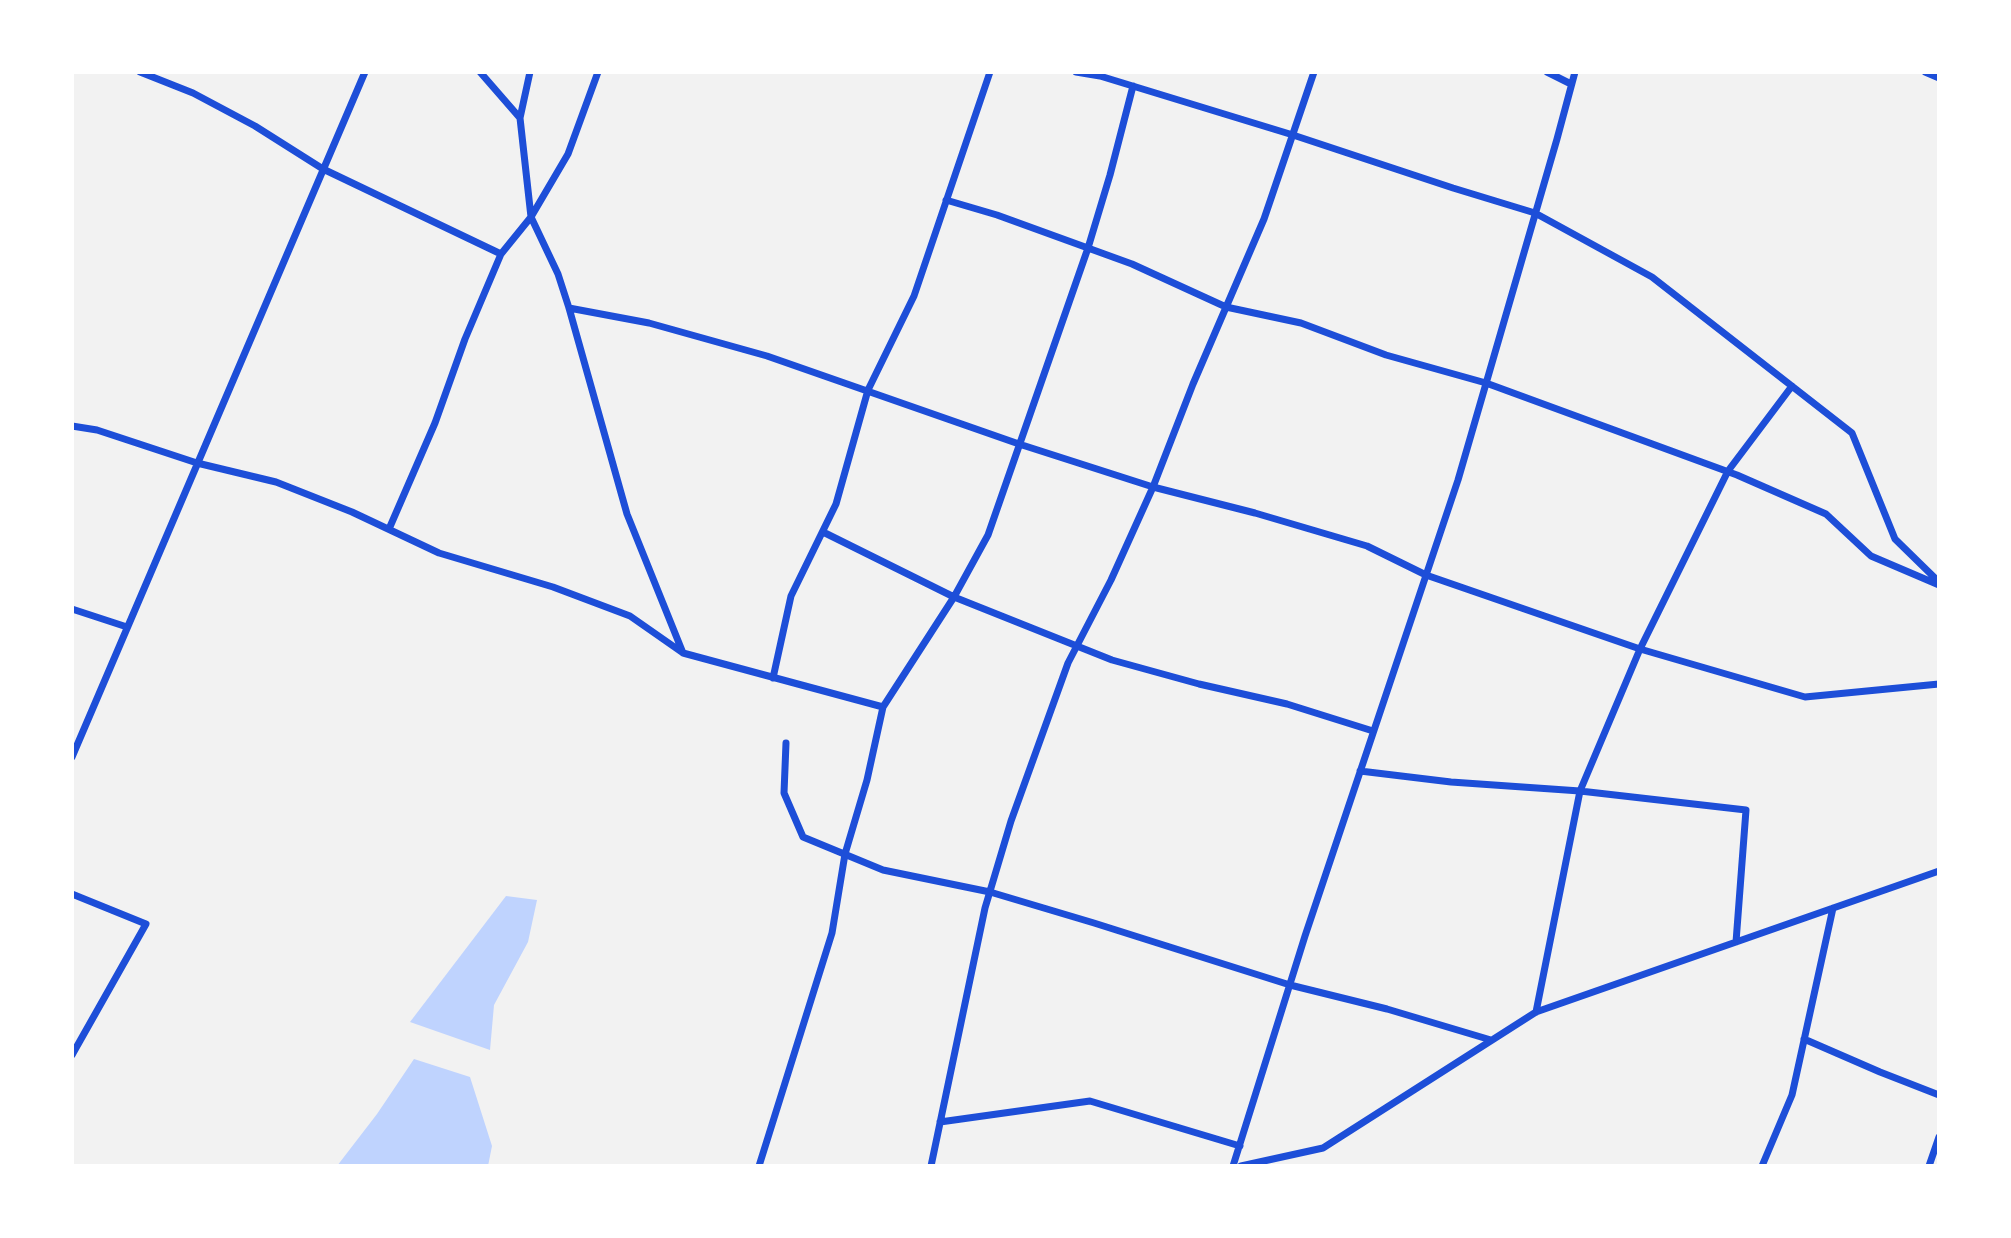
<!DOCTYPE html>
<style>
body{margin:0}
#map{position:relative;width:2011px;height:1238px;overflow:hidden;background:#f2f2f2;font-family:Karla,sans-serif}
canvas{display:block}
.frame{position:absolute;inset:0;border:74px solid #fff;pointer-events:none}
</style>
<div id="map">
<canvas width="2011" height="1238"></canvas>
<div class="frame"></div>
</div>
<script>
const ctx = document.querySelector('canvas').getContext('2d');
ctx.lineJoin = 'round';
function fillPath(path, color) {
  ctx.fillStyle = color;
  ctx.fill(path, 'evenodd');
}
function stroke(path, color, width, dash) {
  ctx.strokeStyle = color;
  ctx.lineWidth = width;
  ctx.lineCap = dash ? 'butt' : 'round';
  ctx.setLineDash(dash || []);
  ctx.stroke(path);
}
fillPath(new Path2D(`
 M 506,896 L 537,900 L 528,942 L 494,1005 L 490,1050 L 410,1022 Z
 M 414,1059 L 470,1077 L 492,1146 L 488,1166 L 337,1166 L 377,1114 Z`), '#bfd3fe');
stroke(new Path2D(`
 M 140,72 L 193,93 L 255,126 L 323,169 L 501,254
 M 480,72 L 520,118 L 531,217 L 558,274 L 569,308 L 627,514 L 683,653
 M 1076,72 L 1100,76 L 1293,135 L 1453,188 L 1535,213 L 1652,277 L 1852,433 L 1895,539 L 1939,582
 M 1547,72 L 1571,84
 M 1925,72 L 1939,78
 M 520,118 L 530,72
 M 946,200 L 997,215 L 1132,264 L 1226,307 L 1301,323 L 1386,355 L 1486,383 L 1737,475 L 1826,514 L 1871,556 L 1939,585
 M 569,308 L 649,323 L 767,356 L 1019,444 L 1153,487 L 1255,513 L 1367,546 L 1426,575 L 1640,649 L 1805,697 L 1939,684
 M 72,426 L 97,430 L 197,463 L 276,482 L 352,512 L 439,553 L 553,587 L 630,616 L 683,653 L 883,707
 M 389,529 L 435,423 L 465,339 L 501,254 L 531,217 L 568,154 L 598,72
 M 823,532 L 954,597 L 1112,660 L 1199,684 L 1287,704 L 1373,731
 M 72,609 L 127,627
 M 773,678 L 791,596 L 836,504 L 868,390 L 914,296 L 990,72
 M 786,743 L 784,793 L 803,837 L 883,870 L 990,892 L 1094,923 L 1290,985 L 1387,1009 L 1491,1040
 M 72,757 L 365,72
 M 1360,771 L 1451,782 L 1580,791 L 1746,810 L 1736,942
 M 72,894 L 146,924 L 72,1055
 M 1536,1012 L 1580,791 L 1640,649 L 1728,471 L 1792,386
 M 1804,1039 L 1880,1072 L 1939,1095
 M 940,1122 L 1090,1101 L 1240,1146
 M 759,1166 L 832,933 L 845,854 L 867,780 L 883,707 L 954,597 L 988,535 L 1088,248 L 1110,175 L 1133,86
 M 931,1166 L 985,908 L 1011,821 L 1068,663 L 1111,580 L 1153,487 L 1193,384 L 1264,219 L 1314,72
 M 1233,1166 L 1305,936 L 1458,480 L 1557,139 L 1575,72
 M 1241,1166 L 1323,1148 L 1536,1012 L 1939,871
 M 1762,1166 L 1792,1095 L 1833,908
 M 1929,1166 L 1939,1137`), '#1d4ed8', 7);
</script>
